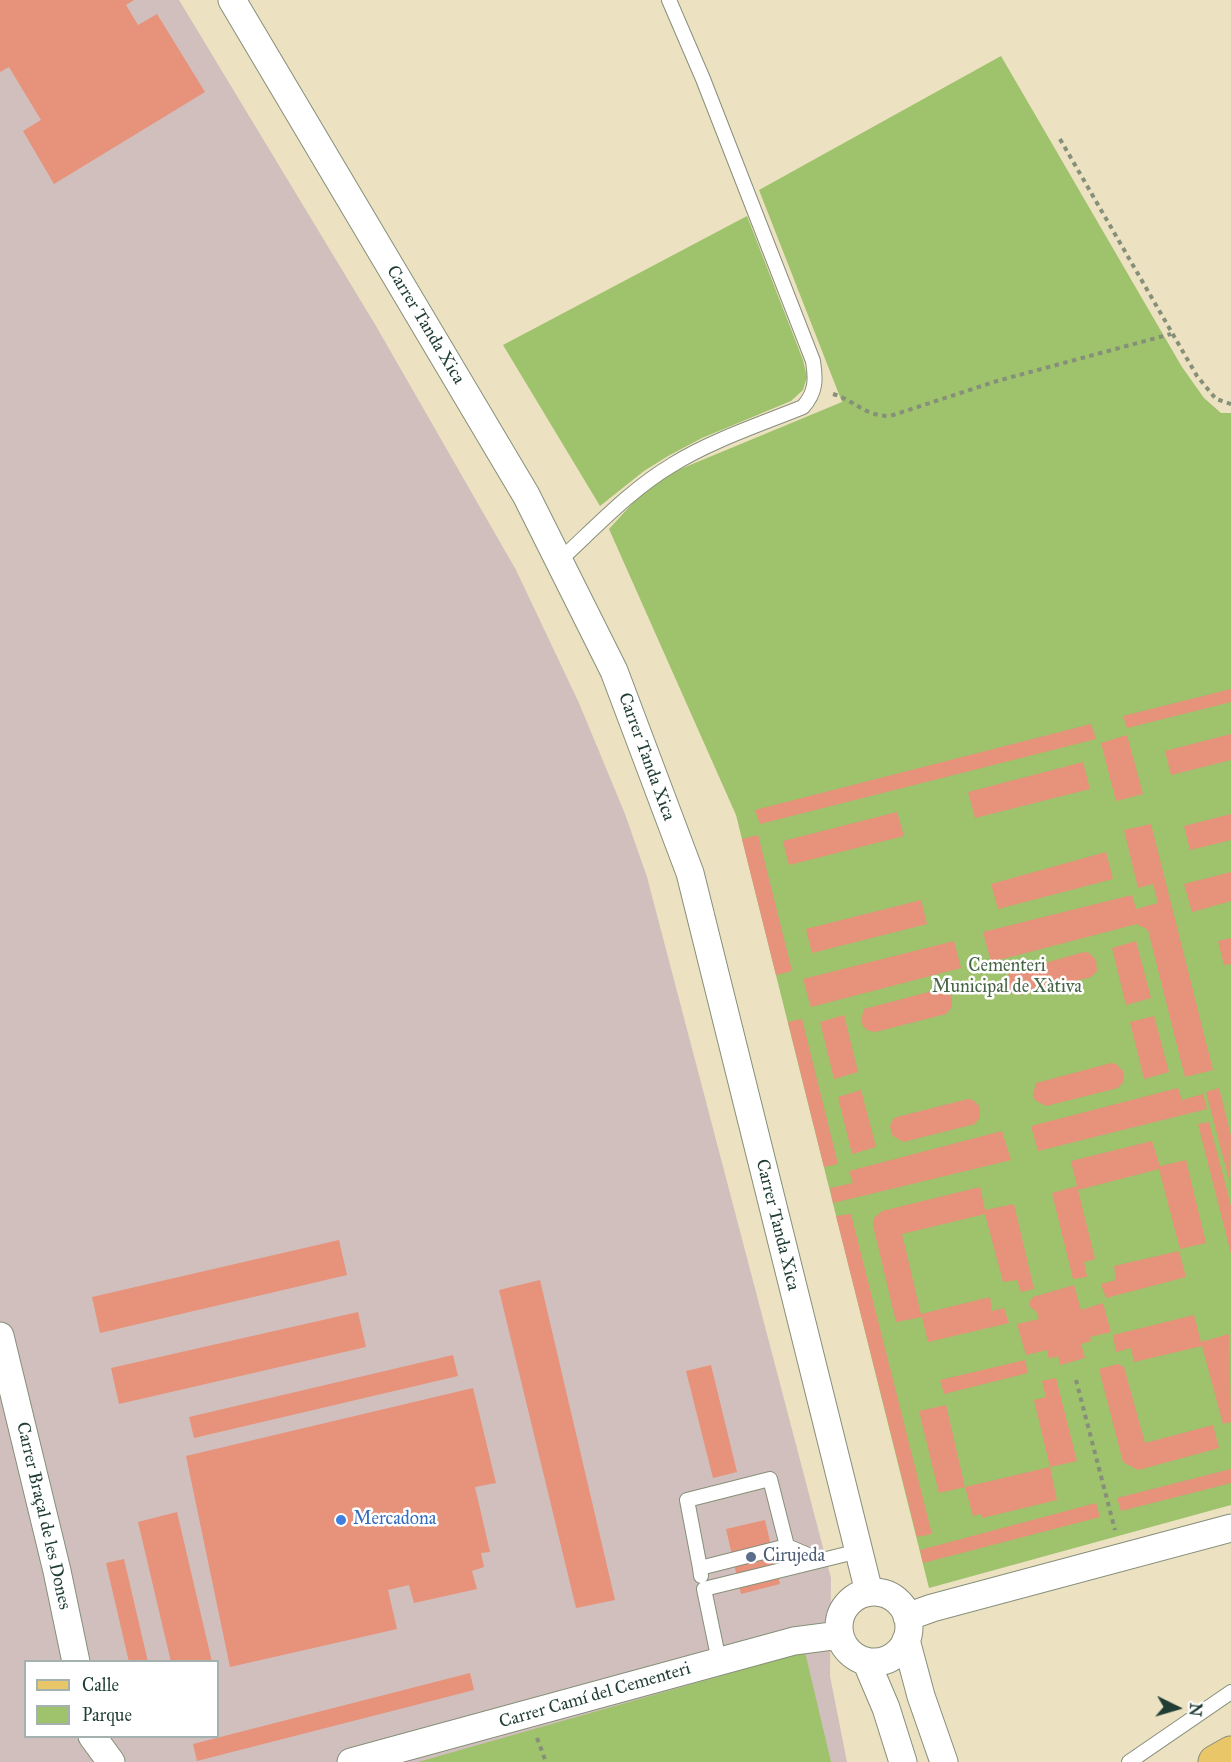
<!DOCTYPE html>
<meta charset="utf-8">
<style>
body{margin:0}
#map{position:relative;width:1231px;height:1762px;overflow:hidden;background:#ece1c0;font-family:"IM FELL Great Primer",serif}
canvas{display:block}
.legend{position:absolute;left:24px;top:1660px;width:195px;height:78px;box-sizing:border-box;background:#fff;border:2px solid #a5b1ae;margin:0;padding:8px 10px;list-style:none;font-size:18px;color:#1f3d34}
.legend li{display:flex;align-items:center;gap:12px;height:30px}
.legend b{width:30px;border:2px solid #a5b1ae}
.north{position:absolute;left:1147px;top:1678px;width:60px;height:60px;-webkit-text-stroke:4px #fff;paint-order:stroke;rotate:95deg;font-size:16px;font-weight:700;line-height:24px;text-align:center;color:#1f3d34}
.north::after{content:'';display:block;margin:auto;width:21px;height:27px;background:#1f3d34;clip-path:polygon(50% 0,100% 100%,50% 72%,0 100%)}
</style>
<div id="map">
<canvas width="1231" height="1762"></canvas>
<ul class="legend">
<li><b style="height:8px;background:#e9c769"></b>Calle</li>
<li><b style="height:16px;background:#9fc26c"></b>Parque</li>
</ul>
<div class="north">N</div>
</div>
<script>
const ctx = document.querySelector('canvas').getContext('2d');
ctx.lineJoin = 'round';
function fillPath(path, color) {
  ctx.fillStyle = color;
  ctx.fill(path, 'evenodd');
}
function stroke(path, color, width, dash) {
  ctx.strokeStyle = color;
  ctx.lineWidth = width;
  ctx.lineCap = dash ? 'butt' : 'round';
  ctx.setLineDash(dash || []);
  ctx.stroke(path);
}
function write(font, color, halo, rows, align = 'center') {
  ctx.font = font + ' "IM FELL Great Primer",serif';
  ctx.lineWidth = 5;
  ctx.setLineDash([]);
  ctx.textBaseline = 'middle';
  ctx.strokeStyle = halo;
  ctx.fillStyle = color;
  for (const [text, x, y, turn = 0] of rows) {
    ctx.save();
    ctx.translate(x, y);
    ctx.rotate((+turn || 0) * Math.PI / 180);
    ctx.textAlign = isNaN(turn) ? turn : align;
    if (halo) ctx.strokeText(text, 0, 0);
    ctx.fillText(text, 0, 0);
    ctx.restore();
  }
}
fillPath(new Path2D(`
 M 0,0 L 179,0 L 376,326 L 516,570 L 579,703 L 625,814 L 647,877 L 831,1578 L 830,1676 L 847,1762 L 0,1762 ZM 26,1662 L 218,1662 L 218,1736 L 26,1736 Z`), '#d1bfbd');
fillPath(new Path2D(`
 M 1001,56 L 1182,367 L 1204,398 L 1221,413 L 1231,413 L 1231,1505 L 929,1588 L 736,815 L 609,529 L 642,493 L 678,470 L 842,402 L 759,190 Z
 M 747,216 L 803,360 L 807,377 L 803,390 L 791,401 L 702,438 L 668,456 L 644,471 L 600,506 L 503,345 Z
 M 805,1652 L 831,1762 L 418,1762 Z`), '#9fc26c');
fillPath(new Path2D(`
 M 0,0 L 134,0 L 126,5 L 138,25 L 157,14 L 205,92 L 54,184 L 23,131 L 41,120 L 9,67 L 0,72 Z
 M 1231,689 L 1231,702 L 1127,728 L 1123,716 Z
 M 1091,724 L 1096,739 L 760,824 L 755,810 Z
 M 1231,734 L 1231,760 L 1171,775 L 1165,751 Z
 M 1127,735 L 1143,794 L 1116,801 L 1101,743 Z
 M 1083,762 L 1090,789 L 975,818 L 968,792 Z
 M 897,812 L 904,836 L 789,865 L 783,841 Z
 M 1231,814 L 1231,840 L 1190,850 L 1184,826 Z
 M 1151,824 L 1213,1070 L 1185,1077 L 1148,930 L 1137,924 L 991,962 L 983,932 L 1132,895 L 1136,909 L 1158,903 L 1153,884 L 1138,888 L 1124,830 Z
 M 758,835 L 792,971 L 776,975 L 742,839 Z
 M 1106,852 L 1113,879 L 998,909 L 991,884 Z
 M 1231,872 L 1231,901 L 1192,912 L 1184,884 Z
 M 921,900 L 927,924 L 812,953 L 806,929 Z
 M 1231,938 L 1231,964 L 1224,965 L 1218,941 Z
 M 954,941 L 961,968 L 811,1007 L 803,979 Z
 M 1136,941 L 1151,998 L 1126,1005 L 1112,948 Z
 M 1084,952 L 1089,953 L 1096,960 L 1097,971 L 1091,977 L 1019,995 L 1011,993 L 1008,989 L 1006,984 L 1009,973 Z
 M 940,989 L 945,990 L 952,997 L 952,1007 L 946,1014 L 875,1032 L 867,1030 L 863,1026 L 861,1020 L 864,1009 Z
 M 844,1015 L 858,1072 L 834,1079 L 820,1022 Z
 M 1154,1016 L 1169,1072 L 1144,1079 L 1130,1022 Z
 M 802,1019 L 838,1164 L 824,1167 L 788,1022 Z
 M 1111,1063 L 1116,1064 L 1123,1071 L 1124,1081 L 1118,1088 L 1046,1106 L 1035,1100 L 1033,1095 L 1036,1083 Z
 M 1178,1088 L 1182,1100 L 1203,1094 L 1207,1109 L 1038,1151 L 1031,1126 Z
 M 1219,1088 L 1231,1136 L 1230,1183 L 1206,1092 Z
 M 861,1090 L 876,1147 L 852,1154 L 838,1097 Z
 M 968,1099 L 973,1100 L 980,1107 L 980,1117 L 975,1124 L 903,1142 L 892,1135 L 890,1126 L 893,1119 L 897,1117 Z
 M 1209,1122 L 1231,1206 L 1231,1254 L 1198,1124 Z
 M 1002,1131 L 1011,1160 L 833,1203 L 830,1188 L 853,1183 L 849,1171 Z
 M 1152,1141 L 1160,1166 L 1186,1160 L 1206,1243 L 1180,1249 L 1159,1169 L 1078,1190 L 1095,1259 L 1084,1262 L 1087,1277 L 1073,1279 L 1052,1193 L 1077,1186 L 1071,1161 Z
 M 980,1187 L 985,1210 L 1014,1204 L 1034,1289 L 1021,1292 L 1017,1280 L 1003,1282 L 985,1214 L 902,1234 L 921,1314 L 990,1297 L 992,1311 L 1004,1308 L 1009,1323 L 928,1342 L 922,1317 L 896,1322 L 873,1225 L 874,1218 L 882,1211 Z
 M 851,1214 L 932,1534 L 917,1537 L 836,1216 Z
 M 339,1240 L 347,1275 L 100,1333 L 92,1297 Z
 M 1179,1251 L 1186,1277 L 1106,1298 L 1101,1284 L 1116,1280 L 1114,1266 Z
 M 540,1280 L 615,1600 L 576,1608 L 499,1290 Z
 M 1074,1285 L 1081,1310 L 1103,1303 L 1111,1332 L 1090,1337 L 1091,1341 L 1081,1344 L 1085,1358 L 1060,1365 L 1058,1356 L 1049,1359 L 1047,1350 L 1026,1355 L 1017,1324 L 1039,1319 L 1036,1311 L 1030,1307 L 1030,1301 L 1033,1297 Z
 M 358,1312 L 366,1347 L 119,1404 L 111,1368 Z
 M 1194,1315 L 1201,1342 L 1229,1334 L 1231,1422 L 1223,1424 L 1202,1346 L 1134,1362 L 1131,1348 L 1116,1352 L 1113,1335 Z
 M 453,1355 L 458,1376 L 194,1438 L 189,1417 Z
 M 1025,1360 L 1028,1373 L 944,1394 L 940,1380 Z
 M 1118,1364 L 1124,1367 L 1145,1443 L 1213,1425 L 1219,1448 L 1138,1470 L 1123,1462 L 1099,1369 Z
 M 711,1365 L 737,1472 L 713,1478 L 686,1371 Z
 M 1056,1378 L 1077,1461 L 1050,1467 L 1034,1400 L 1046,1397 L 1042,1381 Z
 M 473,1388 L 496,1483 L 475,1487 L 490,1552 L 481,1553 L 484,1567 L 472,1571 L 477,1589 L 414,1603 L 409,1585 L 388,1590 L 397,1629 L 230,1667 L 186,1456 Z
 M 946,1405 L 965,1487 L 939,1493 L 919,1411 Z
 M 1050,1467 L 1057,1500 L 982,1518 L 981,1514 L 973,1516 L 965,1487 Z
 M 1231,1469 L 1231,1483 L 1121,1511 L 1117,1498 Z
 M 1096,1503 L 1100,1517 L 923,1563 L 920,1550 Z
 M 177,1512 L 212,1662 L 171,1662 L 138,1522 Z
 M 765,1520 L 780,1584 L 741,1594 L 726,1529 Z
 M 124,1559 L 148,1662 L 129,1662 L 106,1563 Z
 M 470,1673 L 474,1690 L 197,1761 L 193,1744 Z`), '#e7927a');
const service = new Path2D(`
 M 559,561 C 595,528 630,490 672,465 C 710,441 761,424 803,407 C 816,392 816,380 813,361 L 703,79 L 669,0
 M 700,1568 L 687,1500 L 770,1479 L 787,1546
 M 701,1576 L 700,1568 L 787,1546 L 820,1560
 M 719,1661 L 704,1589 L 859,1551
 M 1129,1762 L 1231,1692`);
const minor = new Path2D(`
 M 232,0 L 526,495 L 614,671 L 690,873 L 869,1592
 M 0,1336 L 57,1571 L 76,1662
 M839 1627a35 35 0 1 1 70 0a35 35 0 1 1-70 0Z
 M 907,1617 L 932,1608 L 1231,1528
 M 906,1640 L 921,1696 L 944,1762
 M 866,1661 L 886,1708 L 903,1762
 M 92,1736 L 111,1762
 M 351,1762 L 794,1641 L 840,1635`);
const primary = new Path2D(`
 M 1215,1762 L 1231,1753`);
stroke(service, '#868f7a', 16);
stroke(minor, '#868f7a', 29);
stroke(primary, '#868f7a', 35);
stroke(new Path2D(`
 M 1060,139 L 1197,376 L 1216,399 L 1231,404
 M 833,394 C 856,401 864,416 890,416 L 997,381 L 1171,334
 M 1076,1380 L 1115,1530
 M 537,1738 L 546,1762`), '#868f7a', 4, [4.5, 4.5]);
stroke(service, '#fff', 14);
stroke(minor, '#fff', 27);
stroke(primary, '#e9c769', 33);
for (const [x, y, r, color] of [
 [341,1520,6,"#3f7fe0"],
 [751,1557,6,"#5c6f8a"]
]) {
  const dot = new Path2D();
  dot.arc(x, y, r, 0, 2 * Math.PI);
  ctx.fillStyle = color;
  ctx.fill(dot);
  stroke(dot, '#fff', 2);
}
write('18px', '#1f3d34', '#fff', [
 ["Carrer Tanda Xica",425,325,59],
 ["Carrer Tanda Xica",646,757,70],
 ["Carrer Tanda Xica",777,1225,76],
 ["Carrer Braçal de les Dones",43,1516,77],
 ["Carrer Camí del Cementeri",595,1696,-16]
]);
write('18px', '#456545', '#fff', [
 ["Cementeri",1007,967],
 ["Municipal de Xàtiva",1007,988]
]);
write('18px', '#366cbe', '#fff', [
 ["Mercadona",353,1520]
], 'left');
write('18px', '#4e5e75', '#fff', [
 ["Cirujeda",763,1557]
], 'left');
</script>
